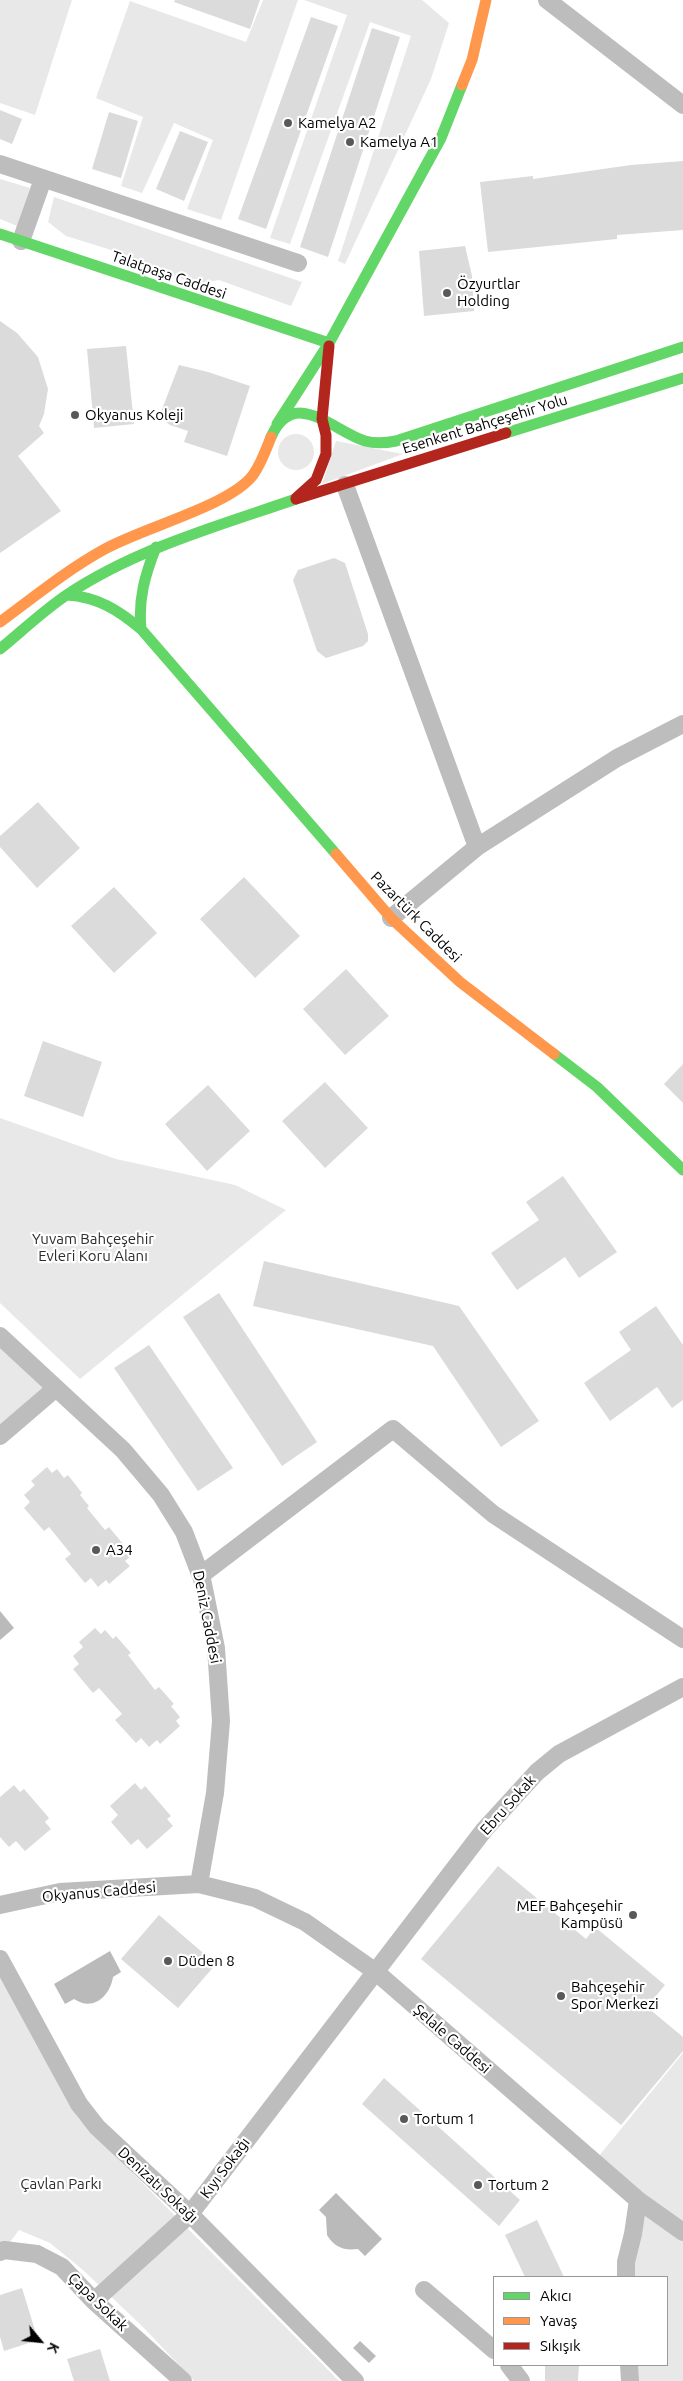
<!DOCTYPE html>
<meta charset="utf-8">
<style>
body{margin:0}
#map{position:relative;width:683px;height:2381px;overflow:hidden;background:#fff;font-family:Ubuntu,sans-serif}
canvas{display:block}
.legend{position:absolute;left:493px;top:2276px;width:175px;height:90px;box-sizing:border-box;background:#fff;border:1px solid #999;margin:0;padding:6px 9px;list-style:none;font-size:15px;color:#000}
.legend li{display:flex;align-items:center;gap:10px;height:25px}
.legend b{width:25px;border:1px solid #999}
.north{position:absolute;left:15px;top:2316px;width:50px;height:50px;-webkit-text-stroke:4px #fff;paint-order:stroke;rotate:118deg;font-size:14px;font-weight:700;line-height:20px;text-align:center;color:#000}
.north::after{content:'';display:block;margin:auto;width:18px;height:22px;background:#000;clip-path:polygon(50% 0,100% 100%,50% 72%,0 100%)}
</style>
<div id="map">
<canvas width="683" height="2381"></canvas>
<ul class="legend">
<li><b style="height:6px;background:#63d668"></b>Akıcı</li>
<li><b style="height:6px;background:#ff974d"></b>Yavaş</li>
<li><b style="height:6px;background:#b3261e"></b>Sıkışık</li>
</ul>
<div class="north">K</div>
</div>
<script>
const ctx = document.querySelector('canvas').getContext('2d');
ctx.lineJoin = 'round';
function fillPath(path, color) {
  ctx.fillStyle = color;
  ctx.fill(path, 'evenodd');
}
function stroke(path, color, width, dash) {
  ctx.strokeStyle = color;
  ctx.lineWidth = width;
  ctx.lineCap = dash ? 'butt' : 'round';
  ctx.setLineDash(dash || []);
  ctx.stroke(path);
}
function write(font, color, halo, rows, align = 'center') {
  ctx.font = font + ' Ubuntu,sans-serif';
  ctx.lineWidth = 4.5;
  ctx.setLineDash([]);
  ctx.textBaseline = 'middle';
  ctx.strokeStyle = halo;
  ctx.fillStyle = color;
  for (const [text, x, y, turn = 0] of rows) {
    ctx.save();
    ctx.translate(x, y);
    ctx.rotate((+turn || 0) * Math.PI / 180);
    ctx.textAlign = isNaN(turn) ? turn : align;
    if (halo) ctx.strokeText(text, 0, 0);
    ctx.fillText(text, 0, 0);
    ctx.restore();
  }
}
fillPath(new Path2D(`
 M 0,0 L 72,0 L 35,115 L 0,103 Z
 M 263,0 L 298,0 L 221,220 L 187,209 L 213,140 L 174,123 L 142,193 L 121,186 L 143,117 L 96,98 L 130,1 L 246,42 Z
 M 304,0 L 422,0 L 449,23 L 431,79 L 345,264 L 338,261 L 411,36 L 370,22 L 290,244 L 270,238 L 347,15 Z
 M 0,179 L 30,188 L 17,226 L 0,219 Z
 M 54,197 L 302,282 L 291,306 L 219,280 L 195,284 L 108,249 L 66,236 L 48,222 Z
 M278 452a18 18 0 1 1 36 0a18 18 0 1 1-36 0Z
 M 336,441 L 403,454 L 322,484 Z
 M 0,1118 L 116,1159 L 235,1185 L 286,1210 L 80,1379 L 0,1303 Z
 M 0,1335 L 56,1388 L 0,1436 Z
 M 0,1978 L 78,2118 L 339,2381 L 194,2381 L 144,2328 L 83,2270 L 50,2243 L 19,2230 L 4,2250 L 0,2252 Z
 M 683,2053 L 683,2381 L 630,2381 L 629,2365 L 667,2365 L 667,2277 L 626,2277 L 638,2200 L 594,2162 Z`), '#e8e8e8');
fillPath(new Path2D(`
 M 0,1611 L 14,1628 L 0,1640 Z
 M 110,1951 L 121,1972 L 113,1977 C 110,1996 93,2012 74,1999 L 65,2004 L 54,1984 Z
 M 336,2193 L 382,2239 L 365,2256 L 358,2249 C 344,2251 334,2247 327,2235 L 326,2217 L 319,2210 Z
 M 360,2341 L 376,2356 L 369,2363 L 353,2348 Z`), '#bababa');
fillPath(new Path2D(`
 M 175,0 L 260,0 L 250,29 L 174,2 Z
 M 311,17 L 338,26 L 266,229 L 238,219 Z
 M 372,28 L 400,37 L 328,257 L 300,247 Z
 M 0,110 L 22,119 L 12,144 L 0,139 Z
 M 109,112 L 138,121 L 121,178 L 92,169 Z
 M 180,131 L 208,142 L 184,201 L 156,189 Z
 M 683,161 L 683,230 L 617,235 L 617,239 L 488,252 L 480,182 L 533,176 L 533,179 L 631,165 Z
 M 465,246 L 472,276 L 474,311 L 424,316 L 419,251 Z
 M 0,321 L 17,333 L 38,357 L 48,389 L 44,414 L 39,426 L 44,433 L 18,456 L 61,511 L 0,553 Z
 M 126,346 L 134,424 L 94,428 L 87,349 Z
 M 179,365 L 208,372 L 250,386 L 227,456 L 184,442 L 188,431 L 170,425 L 159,417 Z
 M 334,558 L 345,563 L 368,634 L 368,641 L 363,646 L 326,658 L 317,651 L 293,580 L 298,570 Z
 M 38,802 L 80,848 L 37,888 L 0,847 L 0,836 Z
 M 244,877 L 300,936 L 255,978 L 200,919 Z
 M 114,887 L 157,933 L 114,973 L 71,926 Z
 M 346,969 L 389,1016 L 345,1055 L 303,1009 Z
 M 43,1041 L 102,1062 L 83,1117 L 24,1096 Z
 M 683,1064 L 683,1103 L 664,1084 Z
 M 325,1082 L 368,1128 L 325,1168 L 282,1121 Z
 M 208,1085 L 250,1131 L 207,1171 L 165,1124 Z
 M 563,1176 L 617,1252 L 579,1278 L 565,1257 L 517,1290 L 491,1253 L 539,1220 L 526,1202 Z
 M 264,1261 L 459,1306 L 539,1421 L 501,1447 L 433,1346 L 253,1306 Z
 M 219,1293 L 317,1442 L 282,1466 L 183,1317 Z
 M 656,1306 L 683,1345 L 683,1400 L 672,1408 L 657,1387 L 610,1421 L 584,1383 L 631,1350 L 619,1332 Z
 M 149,1345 L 233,1468 L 198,1491 L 114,1368 Z
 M 47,1467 L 52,1473 L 57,1469 L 64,1478 L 68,1475 L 82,1493 L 80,1495 L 89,1506 L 87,1508 L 105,1530 L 109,1527 L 123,1544 L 121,1546 L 130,1557 L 125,1561 L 130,1566 L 109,1584 L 106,1580 L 98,1587 L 91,1578 L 85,1583 L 65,1559 L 71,1554 L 49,1527 L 44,1531 L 24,1508 L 30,1502 L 24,1495 L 35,1485 L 31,1481 Z
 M 95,1628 L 101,1634 L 105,1630 L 113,1639 L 116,1636 L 131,1653 L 128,1655 L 155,1690 L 159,1687 L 174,1704 L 171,1706 L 180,1717 L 176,1721 L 180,1726 L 160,1744 L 157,1740 L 149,1747 L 141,1738 L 136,1743 L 115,1720 L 122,1714 L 99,1688 L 93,1693 L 73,1669 L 79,1664 L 73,1656 L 83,1647 L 79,1642 Z
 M 135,1783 L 141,1790 L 145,1786 L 171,1816 L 167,1819 L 173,1826 L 147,1849 L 138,1839 L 131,1845 L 111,1822 L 118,1815 L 110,1806 Z
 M 14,1785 L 20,1792 L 24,1789 L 49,1818 L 45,1822 L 51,1829 L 25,1851 L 16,1841 L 9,1847 L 0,1837 L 0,1797 Z
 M 498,1866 L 586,1939 L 595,1927 L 665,1985 L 647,2007 L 683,2037 L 683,2051 L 621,2125 L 421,1959 Z
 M 159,1915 L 216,1964 L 178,2008 L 121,1959 Z
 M 384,2078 L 520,2200 L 499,2226 L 362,2104 Z
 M 537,2220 L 564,2277 L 525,2277 L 505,2235 Z
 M 22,2288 L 38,2340 L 4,2351 L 0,2337 L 0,2295 Z
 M 100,2349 L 110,2381 L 74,2381 L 67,2359 Z
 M 545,2365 L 579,2365 L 578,2381 L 545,2381 Z`), '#dbdbdb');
stroke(new Path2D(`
 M 547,0 L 683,105
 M 0,164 L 298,263
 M 21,241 L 43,179
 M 345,485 L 477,847
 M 391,918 L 477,847 L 617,758 L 683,724
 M 0,1336 L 123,1450 L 161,1495 L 184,1532 L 202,1579 L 216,1648 L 221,1721 L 215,1793 L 199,1884
 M 0,1436 L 56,1388
 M 201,1575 L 393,1429 L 493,1514 L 683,1639
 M 0,1905 L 60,1892 L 199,1884 L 255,1898 L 305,1922 L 376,1972 L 638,2200 L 683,2232
 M 0,1959 L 79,2104 L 97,2127 L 190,2214 L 355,2381
 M 0,2252 L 4,2250 L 37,2254 L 62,2267 L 94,2301 L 183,2381
 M 626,2277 L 626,2262 L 633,2234 L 638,2200
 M 424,2290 L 494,2350
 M 94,2301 L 190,2214 L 484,1830 L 537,1772 L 559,1754 L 683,1687
 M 509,2365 L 521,2381
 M 629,2365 L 630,2381`), '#bdbdbd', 18);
stroke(new Path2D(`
 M 0,234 L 329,343
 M 277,424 L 329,343 L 441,138 L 462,85
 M 506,433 L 683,378
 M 271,437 C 294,386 333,431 365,441 C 376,444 386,443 396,441 L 683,347
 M 67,595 C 98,597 118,610 141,629 L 336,854
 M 141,629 C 138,599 145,575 156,547
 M 0,649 C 22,631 44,610 68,594 C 138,548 218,526 296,499
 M 554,1054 L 597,1087 L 683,1170`), '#63d668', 11);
stroke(new Path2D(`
 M 462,85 L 472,60 L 486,0
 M 0,622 C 34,597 67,570 103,550 C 141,528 230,506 253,475 C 261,464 266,450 271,437
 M 336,854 L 391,918 L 460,982 L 554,1054`), '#ff974d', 11);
stroke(new Path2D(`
 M 296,498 L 316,480 L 326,454 L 326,435 L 322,419 L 329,346
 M 296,499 L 506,433`), '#b3261e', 11);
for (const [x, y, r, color] of [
 [288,123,5,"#595959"],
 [350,142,5,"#595959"],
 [447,293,5,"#595959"],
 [75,415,5,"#595959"],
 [96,1550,5,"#595959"],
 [633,1915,5,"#595959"],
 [168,1961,5,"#595959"],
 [561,1996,5,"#595959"],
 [404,2119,5,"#595959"],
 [478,2185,5,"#595959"]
]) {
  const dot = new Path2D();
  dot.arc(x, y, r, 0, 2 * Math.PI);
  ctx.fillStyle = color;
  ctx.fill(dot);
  stroke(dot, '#fff', 2);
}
write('15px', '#000', '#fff', [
 ["Kamelya A2",298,123],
 ["Kamelya A1",360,142],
 ["Özyurtlar",457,284],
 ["Holding",457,301],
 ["Okyanus Koleji",85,415],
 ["A34",106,1550],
 ["MEF Bahçeşehir",623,1906,"right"],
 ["Kampüsü",623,1923,"right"],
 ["Düden 8",178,1961],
 ["Bahçeşehir",571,1987],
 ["Spor Merkezi",571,2004],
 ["Tortum 1",414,2119],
 ["Tortum 2",488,2185]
], 'left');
write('15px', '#000', '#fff', [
 ["Talatpaşa Caddesi",169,275,19],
 ["Esenkent Bahçeşehir Yolu",485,424,-17],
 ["Pazartürk Caddesi",416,917,45],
 ["Deniz Caddesi",207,1617,79],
 ["Ebru Sokak",508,1805,-48],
 ["Okyanus Caddesi",99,1892,-5],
 ["Şelale Caddesi",452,2039,41],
 ["Kıyı Sokağı",225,2168,-53],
 ["Denizatı Sokağı",158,2185,43],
 ["Çapa Sokak",98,2302,44]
]);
write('15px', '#2c2c2c', '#fff', [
 ["Yuvam Bahçeşehir",93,1239],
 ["Evleri Koru Alanı",93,1256],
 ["Çavlan Parkı",61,2184]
]);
</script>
